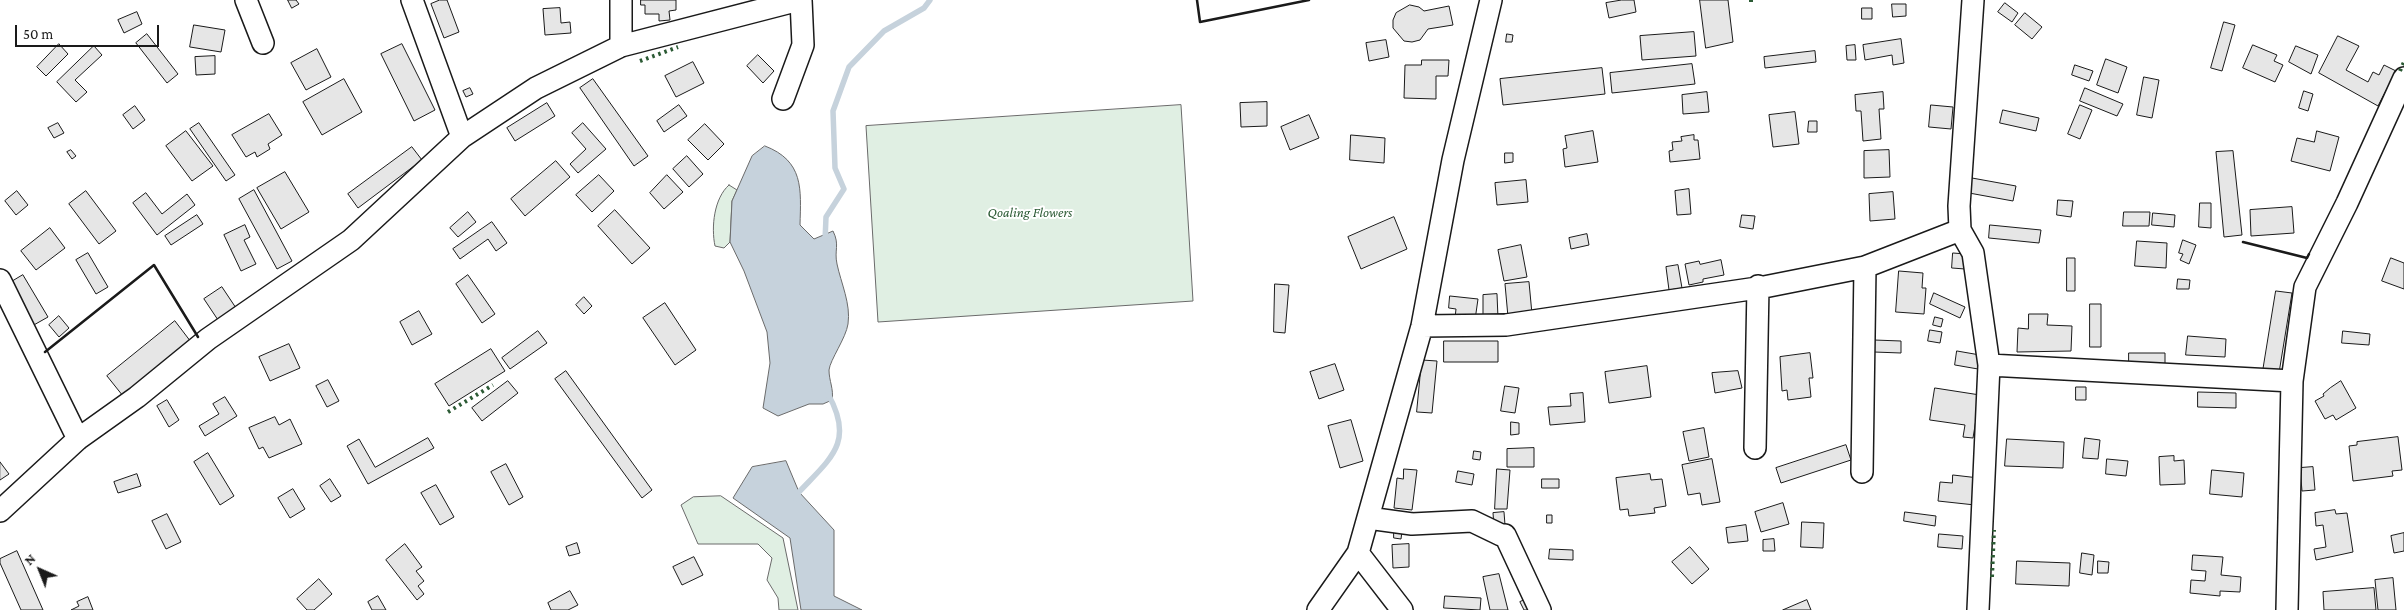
<!DOCTYPE html>
<style>
body{margin:0}
#map{position:relative;width:2404px;height:610px;overflow:hidden;background:#fff;font-family:"Crimson Pro",serif}
canvas{display:block}
.north{position:absolute;left:15px;top:545px;width:50px;height:50px;-webkit-text-stroke:4px #fff;paint-order:stroke;rotate:316deg;font-size:14px;font-weight:700;line-height:20px;text-align:center;color:#1a1a1a}
.north::after{content:'';display:block;margin:auto;width:18px;height:22px;background:#1a1a1a;clip-path:polygon(50% 0,100% 100%,50% 72%,0 100%)}
.scale{position:absolute;left:15px;top:25px;width:144px;height:22px;box-sizing:border-box;border:2px solid #1a1a1a;border-top:0;padding-left:6px;font-size:15px;line-height:18px;white-space:nowrap;color:#1a1a1a;-webkit-text-stroke:4px #fff;paint-order:stroke}
</style>
<div id="map">
<canvas width="2404" height="610"></canvas>
<div class="north">N</div>
<div class="scale">50 m</div>
</div>
<script>
const ctx = document.querySelector('canvas').getContext('2d');
ctx.lineJoin = 'round';
function fillPath(path, color) {
  ctx.fillStyle = color;
  ctx.fill(path, 'evenodd');
}
function stroke(path, color, width, dash) {
  ctx.strokeStyle = color;
  ctx.lineWidth = width;
  ctx.lineCap = dash ? 'butt' : 'round';
  ctx.setLineDash(dash || []);
  ctx.stroke(path);
}
function write(font, color, halo, rows, align = 'center') {
  ctx.font = font + ' "Crimson Pro",serif';
  ctx.lineWidth = 4;
  ctx.setLineDash([]);
  ctx.textBaseline = 'middle';
  ctx.strokeStyle = halo;
  ctx.fillStyle = color;
  for (const [text, x, y, turn = 0] of rows) {
    ctx.save();
    ctx.translate(x, y);
    ctx.rotate((+turn || 0) * Math.PI / 180);
    ctx.textAlign = isNaN(turn) ? turn : align;
    if (halo) ctx.strokeText(text, 0, 0);
    ctx.fillText(text, 0, 0);
    ctx.restore();
  }
}
const green = new Path2D(`
 M 1181,105 L 1193,301 L 878,322 L 866,126 Z
 M 729,185 L 737,190 L 732,201 L 730,242 L 724,248 L 715,246 C 711,227 714,198 729,185 Z
 M 721,496 L 783,538 L 798,610 L 779,610 L 778,598 L 767,580 L 772,558 L 758,544 L 698,544 L 681,505 L 693,497 Z`);
fillPath(green, '#e0efe3');
stroke(green, '#6a6a6a', 1);
const water = new Path2D(`
 M 765,146 C 804,161 801,189 800,225 L 814,239 L 833,231 C 840,245 834,250 837,264 C 841,283 851,304 848,324 C 846,338 830,360 829,370 C 829,381 834,389 832,400 L 823,404 L 809,404 L 778,416 L 763,408 L 770,363 L 767,332 L 744,271 L 730,242 L 732,201 L 752,156 Z
 M 786,461 L 799,492 L 834,530 L 834,596 L 862,610 L 801,610 L 790,538 L 733,498 L 752,467 Z`);
fillPath(water, '#c6d2dc');
stroke(water, '#6a6a6a', 1);
stroke(new Path2D(`
 M 825,241 L 826,217 L 844,189 L 835,168 L 833,111 L 849,67 L 884,31 L 924,8 L 930,0
 M 796,499 L 799,492 C 831,458 855,442 828,394`), '#c6d2dc', 5.5);
const building = new Path2D(`
 M 288,0 L 296,0 L 299,4 L 292,8 Z
 M 440,0 L 447,0 L 459,32 L 444,38 L 431,4 Z
 M 641,0 L 676,0 L 676,10 L 669,11 L 670,20 L 659,21 L 659,14 L 645,14 L 645,5 L 641,5 Z
 M 1622,0 L 1634,0 L 1636,12 L 1609,18 L 1606,3 Z
 M 1700,0 L 1728,0 L 1733,42 L 1706,48 Z
 M 2005,3 L 2018,13 L 2012,22 L 1998,12 Z
 M 1892,4 L 1906,4 L 1906,16 L 1893,17 Z
 M 1410,5 L 1419,7 L 1424,11 L 1449,6 L 1453,25 L 1428,29 L 1420,40 L 1412,42 L 1404,41 L 1393,28 L 1393,20 L 1396,13 Z
 M 560,8 L 561,23 L 570,22 L 571,33 L 545,35 L 543,9 Z
 M 1862,8 L 1872,8 L 1872,19 L 1862,19 Z
 M 137,12 L 142,24 L 124,33 L 118,20 Z
 M 2025,13 L 2042,27 L 2032,39 L 2015,25 Z
 M 2224,22 L 2235,25 L 2222,71 L 2211,68 Z
 M 194,25 L 225,30 L 221,52 L 190,47 Z
 M 1694,32 L 1696,56 L 1642,60 L 1640,36 Z
 M 147,34 L 178,74 L 167,83 L 136,43 Z
 M 1507,34 L 1513,35 L 1512,42 L 1506,42 Z
 M 2338,36 L 2359,46 L 2346,70 L 2368,82 L 2373,72 L 2379,75 L 2384,65 L 2396,71 L 2378,106 L 2319,73 Z
 M 1901,39 L 1904,63 L 1893,65 L 1892,55 L 1865,60 L 1863,45 Z
 M 1386,40 L 1389,57 L 1369,61 L 1366,43 Z
 M 59,44 L 68,54 L 46,76 L 37,67 Z
 M 402,44 L 435,110 L 414,121 L 381,54 Z
 M 1855,45 L 1856,60 L 1847,60 L 1846,46 Z
 M 2253,45 L 2277,55 L 2274,61 L 2283,65 L 2275,82 L 2243,68 Z
 M 94,46 L 102,55 L 75,80 L 87,92 L 76,102 L 57,82 Z
 M 2296,46 L 2318,55 L 2311,74 L 2289,62 Z
 M 317,49 L 331,77 L 306,90 L 291,63 Z
 M 1815,51 L 1816,62 L 1765,68 L 1764,57 Z
 M 758,55 L 774,71 L 763,83 L 747,66 Z
 M 215,56 L 215,74 L 196,75 L 195,57 Z
 M 2106,59 L 2127,67 L 2118,93 L 2097,85 Z
 M 1422,60 L 1449,60 L 1448,76 L 1436,76 L 1436,99 L 1404,98 L 1405,65 L 1421,65 Z
 M 693,62 L 704,83 L 676,97 L 665,76 Z
 M 1692,64 L 1695,84 L 1612,93 L 1610,73 Z
 M 2075,65 L 2093,71 L 2089,81 L 2072,75 Z
 M 1602,68 L 1605,94 L 1503,105 L 1500,79 Z
 M 2144,77 L 2159,80 L 2152,118 L 2137,115 Z
 M 344,79 L 362,112 L 322,135 L 303,102 Z
 M 593,79 L 648,156 L 634,166 L 580,88 Z
 M 470,88 L 473,94 L 466,97 L 463,91 Z
 M 2085,88 L 2123,104 L 2117,116 L 2080,101 Z
 M 2304,91 L 2313,94 L 2308,111 L 2299,108 Z
 M 1707,92 L 1709,112 L 1683,114 L 1682,95 Z
 M 1883,92 L 1884,109 L 1879,109 L 1881,139 L 1863,141 L 1861,111 L 1856,111 L 1855,95 Z
 M 1267,102 L 1267,126 L 1241,127 L 1240,103 Z
 M 547,103 L 555,116 L 515,141 L 507,128 Z
 M 679,105 L 687,116 L 664,132 L 657,121 Z
 M 1931,105 L 1953,107 L 1951,129 L 1929,127 Z
 M 2080,105 L 2092,110 L 2080,139 L 2068,134 Z
 M 135,106 L 145,120 L 133,129 L 123,115 Z
 M 2003,110 L 2039,118 L 2036,131 L 2000,123 Z
 M 1795,112 L 1799,144 L 1773,147 L 1769,115 Z
 M 269,114 L 282,135 L 268,144 L 270,149 L 257,157 L 255,152 L 246,157 L 232,135 Z
 M 1309,115 L 1319,138 L 1290,150 L 1281,127 Z
 M 1809,121 L 1817,121 L 1817,132 L 1808,132 Z
 M 58,123 L 64,133 L 54,138 L 48,128 Z
 M 199,123 L 235,175 L 226,181 L 190,129 Z
 M 583,123 L 606,149 L 578,173 L 570,164 L 586,149 L 572,133 Z
 M 705,124 L 724,144 L 708,160 L 688,140 Z
 M 186,131 L 213,166 L 192,181 L 166,146 Z
 M 1593,131 L 1598,162 L 1565,167 L 1563,149 L 1567,148 L 1565,136 Z
 M 2317,131 L 2339,137 L 2330,171 L 2291,161 L 2297,138 L 2314,142 Z
 M 1351,135 L 1385,138 L 1384,163 L 1350,160 Z
 M 1694,135 L 1694,140 L 1698,140 L 1700,159 L 1670,162 L 1669,151 L 1673,150 L 1672,142 L 1682,141 L 1681,137 Z
 M 412,147 L 422,160 L 358,208 L 348,194 Z
 M 71,150 L 76,156 L 72,159 L 67,152 Z
 M 1889,150 L 1890,177 L 1864,178 L 1864,151 Z
 M 2233,151 L 2242,235 L 2224,237 L 2216,152 Z
 M 1505,153 L 1513,153 L 1513,162 L 1505,163 Z
 M 687,156 L 703,174 L 689,187 L 673,169 Z
 M 556,161 L 570,177 L 525,216 L 511,199 Z
 M 285,172 L 309,212 L 281,229 L 257,188 Z
 M 599,175 L 614,191 L 592,212 L 576,195 Z
 M 667,175 L 683,192 L 664,209 L 650,193 Z
 M 1972,178 L 2016,186 L 2013,201 L 1969,193 Z
 M 1526,180 L 1528,202 L 1497,205 L 1495,183 Z
 M 1689,189 L 1691,214 L 1677,215 L 1675,191 Z
 M 254,190 L 292,261 L 277,269 L 239,199 Z
 M 17,191 L 28,205 L 16,215 L 5,201 Z
 M 86,191 L 116,231 L 99,244 L 69,204 Z
 M 1893,192 L 1895,219 L 1870,221 L 1869,194 Z
 M 146,193 L 162,214 L 187,194 L 195,205 L 157,235 L 133,203 Z
 M 2058,200 L 2073,201 L 2071,217 L 2057,215 Z
 M 2200,203 L 2211,203 L 2211,228 L 2199,227 Z
 M 2292,207 L 2294,233 L 2251,236 L 2250,210 Z
 M 615,210 L 650,248 L 632,264 L 598,226 Z
 M 468,212 L 476,222 L 458,237 L 450,228 Z
 M 2124,212 L 2150,212 L 2149,226 L 2123,226 Z
 M 2153,213 L 2175,215 L 2174,227 L 2152,225 Z
 M 197,215 L 203,224 L 171,245 L 165,236 Z
 M 1742,215 L 1755,216 L 1753,229 L 1740,227 Z
 M 1394,217 L 1407,249 L 1361,269 L 1348,237 Z
 M 492,222 L 507,243 L 496,251 L 488,239 L 460,259 L 453,249 Z
 M 245,225 L 250,237 L 244,240 L 256,264 L 241,271 L 224,235 Z
 M 1990,225 L 2041,230 L 2039,243 L 1989,238 Z
 M 50,228 L 65,248 L 36,270 L 21,251 Z
 M 1587,234 L 1589,245 L 1571,249 L 1569,238 Z
 M 2183,240 L 2196,245 L 2189,264 L 2180,260 L 2183,254 L 2179,253 Z
 M 2137,241 L 2167,243 L 2166,268 L 2135,266 Z
 M 1521,245 L 1527,277 L 1504,281 L 1498,250 Z
 M 88,253 L 108,287 L 96,294 L 76,260 Z
 M 1953,253 L 1966,254 L 1965,269 L 1952,268 Z
 M 2067,258 L 2075,258 L 2075,291 L 2067,291 Z
 M 2391,258 L 2404,263 L 2404,289 L 2382,281 Z
 M 1721,260 L 1724,275 L 1703,279 L 1703,282 L 1689,285 L 1685,264 L 1699,261 L 1700,264 Z
 M 1678,265 L 1682,288 L 1669,290 L 1666,267 Z
 M 1899,271 L 1923,273 L 1922,288 L 1926,288 L 1924,314 L 1896,312 Z
 M 23,275 L 48,317 L 32,326 L 8,284 Z
 M 468,275 L 495,314 L 482,323 L 456,284 Z
 M 2178,279 L 2190,280 L 2189,289 L 2177,289 Z
 M 1529,282 L 1532,314 L 1508,317 L 1505,284 Z
 M 1275,284 L 1289,285 L 1285,333 L 1274,332 Z
 M 222,287 L 236,308 L 218,320 L 204,299 Z
 M 2276,291 L 2292,293 L 2279,373 L 2263,371 Z
 M 1934,293 L 1965,307 L 1960,318 L 1930,304 Z
 M 1497,294 L 1498,318 L 1483,319 L 1483,295 Z
 M 1450,296 L 1478,299 L 1475,320 L 1455,318 L 1456,309 L 1449,308 Z
 M 584,297 L 592,306 L 584,314 L 576,305 Z
 M 665,303 L 696,350 L 675,365 L 643,318 Z
 M 2090,304 L 2101,304 L 2101,347 L 2090,347 Z
 M 419,311 L 432,334 L 412,345 L 400,322 Z
 M 2029,314 L 2048,314 L 2047,325 L 2072,326 L 2071,351 L 2017,352 L 2018,328 L 2028,329 Z
 M 59,316 L 69,328 L 59,337 L 49,325 Z
 M 1935,317 L 1943,319 L 1941,327 L 1933,325 Z
 M 175,321 L 191,342 L 123,396 L 107,376 Z
 M 1930,330 L 1942,332 L 1940,343 L 1928,341 Z
 M 538,331 L 547,343 L 510,369 L 502,358 Z
 M 2343,331 L 2370,334 L 2369,345 L 2342,343 Z
 M 2188,336 L 2226,339 L 2225,357 L 2186,355 Z
 M 1874,340 L 1901,341 L 1901,353 L 1874,352 Z
 M 1444,341 L 1498,341 L 1498,362 L 1444,362 Z
 M 289,344 L 300,368 L 270,381 L 259,357 Z
 M 491,349 L 505,371 L 449,406 L 435,384 Z
 M 1957,351 L 1980,355 L 1978,369 L 1955,365 Z
 M 1810,353 L 1813,378 L 1809,378 L 1811,397 L 1788,400 L 1787,390 L 1782,391 L 1780,357 Z
 M 2129,353 L 2165,353 L 2165,365 L 2129,365 Z
 M 1422,360 L 1437,361 L 1432,413 L 1417,412 Z
 M 1335,364 L 1344,390 L 1319,399 L 1310,372 Z
 M 1647,366 L 1651,397 L 1609,403 L 1605,372 Z
 M 566,371 L 652,490 L 642,498 L 555,379 Z
 M 1738,371 L 1742,388 L 1715,393 L 1712,373 Z
 M 328,380 L 339,401 L 327,407 L 316,386 Z
 M 508,381 L 518,393 L 482,421 L 472,408 Z
 M 2341,381 L 2356,408 L 2336,420 L 2333,415 L 2325,419 L 2315,401 L 2324,396 L 2323,394 L 2330,388 Z
 M 1505,386 L 1519,388 L 1515,413 L 1501,411 Z
 M 2076,387 L 2086,387 L 2086,400 L 2076,400 Z
 M 1935,388 L 1980,395 L 1973,438 L 1963,437 L 1965,425 L 1930,420 Z
 M 2198,392 L 2236,393 L 2236,408 L 2198,407 Z
 M 1583,393 L 1585,422 L 1550,425 L 1548,407 L 1571,406 L 1570,394 Z
 M 225,397 L 237,416 L 205,436 L 199,426 L 219,414 L 213,404 Z
 M 167,400 L 179,420 L 169,427 L 157,406 Z
 M 275,417 L 279,425 L 290,419 L 302,444 L 269,458 L 263,447 L 259,449 L 249,428 Z
 M 1351,420 L 1363,461 L 1340,468 L 1328,426 Z
 M 1511,422 L 1519,423 L 1519,434 L 1511,435 Z
 M 1704,428 L 1709,457 L 1689,461 L 1683,432 Z
 M 2398,437 L 2402,470 L 2392,471 L 2393,476 L 2353,481 L 2349,446 L 2357,445 L 2357,442 Z
 M 428,438 L 434,448 L 368,484 L 347,446 L 359,439 L 375,467 Z
 M 2085,438 L 2100,440 L 2098,459 L 2083,458 Z
 M 2007,439 L 2064,442 L 2063,468 L 2005,466 Z
 M 1846,445 L 1851,460 L 1781,483 L 1776,468 Z
 M 1534,448 L 1534,467 L 1507,467 L 1507,449 Z
 M 1474,451 L 1481,452 L 1480,460 L 1473,459 Z
 M 208,453 L 234,496 L 220,505 L 194,462 Z
 M 2174,456 L 2174,461 L 2184,460 L 2185,484 L 2160,485 L 2159,457 Z
 M 1712,459 L 1720,502 L 1702,505 L 1700,493 L 1688,495 L 1682,465 Z
 M 2107,459 L 2128,461 L 2126,476 L 2106,474 Z
 M 0,462 L 9,474 L 0,480 Z
 M 506,464 L 523,497 L 509,505 L 491,472 Z
 M 2313,467 L 2315,490 L 2302,491 L 2300,468 Z
 M 1404,469 L 1417,470 L 1412,510 L 1394,508 L 1397,478 L 1403,479 Z
 M 1497,469 L 1510,470 L 1507,509 L 1495,509 Z
 M 2212,470 L 2244,473 L 2242,497 L 2210,494 Z
 M 1458,471 L 1474,474 L 1472,485 L 1456,482 Z
 M 137,474 L 141,486 L 118,493 L 114,482 Z
 M 1650,474 L 1651,480 L 1662,479 L 1666,506 L 1654,508 L 1655,513 L 1629,516 L 1628,509 L 1620,510 L 1616,478 Z
 M 1953,475 L 1979,478 L 1975,505 L 1938,501 L 1940,482 L 1952,483 Z
 M 330,479 L 341,496 L 331,502 L 320,486 Z
 M 1542,479 L 1559,479 L 1559,488 L 1542,488 Z
 M 436,485 L 454,517 L 440,525 L 421,493 Z
 M 293,489 L 305,509 L 290,518 L 278,498 Z
 M 1783,503 L 1789,524 L 1761,532 L 1755,512 Z
 M 2335,510 L 2336,514 L 2347,513 L 2353,552 L 2316,560 L 2314,549 L 2326,547 L 2323,525 L 2316,526 L 2315,513 Z
 M 1504,512 L 1505,525 L 1494,526 L 1493,513 Z
 M 1905,512 L 1936,516 L 1935,526 L 1904,521 Z
 M 167,514 L 181,542 L 166,549 L 152,521 Z
 M 1547,515 L 1552,515 L 1552,523 L 1547,523 Z
 M 1802,522 L 1824,523 L 1823,548 L 1801,547 Z
 M 1746,525 L 1748,541 L 1728,543 L 1726,528 Z
 M 1394,530 L 1402,531 L 1401,539 L 1394,538 Z
 M 2404,533 L 2404,551 L 2394,553 L 2391,536 Z
 M 1939,534 L 1963,536 L 1962,549 L 1938,547 Z
 M 1774,539 L 1775,551 L 1763,551 L 1763,540 Z
 M 577,543 L 580,553 L 569,556 L 566,547 Z
 M 405,544 L 422,567 L 416,571 L 424,581 L 418,586 L 424,594 L 417,600 L 386,560 Z
 M 1409,544 L 1409,567 L 1393,568 L 1392,545 Z
 M 1690,547 L 1709,569 L 1692,584 L 1672,562 Z
 M 1550,549 L 1573,550 L 1573,560 L 1549,559 Z
 M 17,551 L 43,610 L 21,610 L 0,563 L 0,559 Z
 M 2082,553 L 2094,555 L 2092,575 L 2080,573 Z
 M 2193,555 L 2223,557 L 2221,575 L 2241,577 L 2240,592 L 2220,591 L 2220,596 L 2190,593 L 2191,580 L 2205,581 L 2206,571 L 2192,570 Z
 M 694,557 L 703,575 L 682,585 L 673,567 Z
 M 2017,561 L 2070,563 L 2069,586 L 2016,584 Z
 M 2098,561 L 2109,562 L 2108,573 L 2098,573 Z
 M 1499,574 L 1508,610 L 1490,610 L 1483,577 Z
 M 2393,578 L 2396,610 L 2378,610 L 2375,580 Z
 M 319,579 L 332,594 L 314,610 L 307,610 L 297,599 Z
 M 2374,588 L 2376,610 L 2324,610 L 2323,592 Z
 M 570,591 L 578,605 L 568,610 L 551,610 L 548,603 Z
 M 378,596 L 386,610 L 372,610 L 368,602 Z
 M 1445,596 L 1481,598 L 1480,610 L 1444,608 Z
 M 88,597 L 93,610 L 71,610 L 79,606 L 77,602 Z
 M 1529,598 L 1535,610 L 1524,610 L 1520,602 Z
 M 1807,600 L 1811,610 L 1783,610 Z`);
fillPath(building, '#e6e6e6');
stroke(building, '#1a1a1a', 1);
const minor = new Path2D(`
 M 246,0 L 263,43
 M 412,0 L 462,137
 M 621,0 L 621,46
 M 1973,0 L 1959,206 L 1960,230 L 1973,253 L 1989,365 L 1978,610
 M 783,99 L 803,45 L 801,0
 M 0,280 L 78,439
 M 1422,326 L 1506,325 L 1764,287 L 1865,267 L 1960,230
 M 1989,365 L 2292,381
 M 1755,448 L 1758,286
 M 1862,472 L 1865,267
 M 0,511 L 78,439 L 137,397 L 208,339 L 351,240 L 462,137 L 536,88 L 621,46 L 799,0
 M 1368,518 L 1412,524 L 1472,521 L 1501,535
 M 1505,535 L 1540,610
 M 1358,553 L 1402,610
 M 1318,610 L 1358,553 L 1422,326 L 1453,160 L 1491,0
 M 2287,610 L 2292,381 L 2305,287 L 2347,203 L 2404,78`);
stroke(minor, '#1a1a1a', 24);
stroke(minor, '#fff', 21);
stroke(new Path2D(`
 M 1751,0 L 1751,2
 M 640,61 L 678,47
 M 2400,71 L 2404,62
 M 448,412 L 493,385
 M 1992,577 L 1994,530`), '#2b5a34', 4, [2.5, 4]);
stroke(new Path2D(`
 M 1197,0 L 1200,22 L 1309,0
 M 2243,242 L 2307,258 L 2309,254
 M 45,352 L 154,265 L 198,337`), '#1a1a1a', 2.5);
write('italic 14px', '#2b5a34', '#fff', [
 ["Qoaling Flowers",1030,213]
]);
</script>
